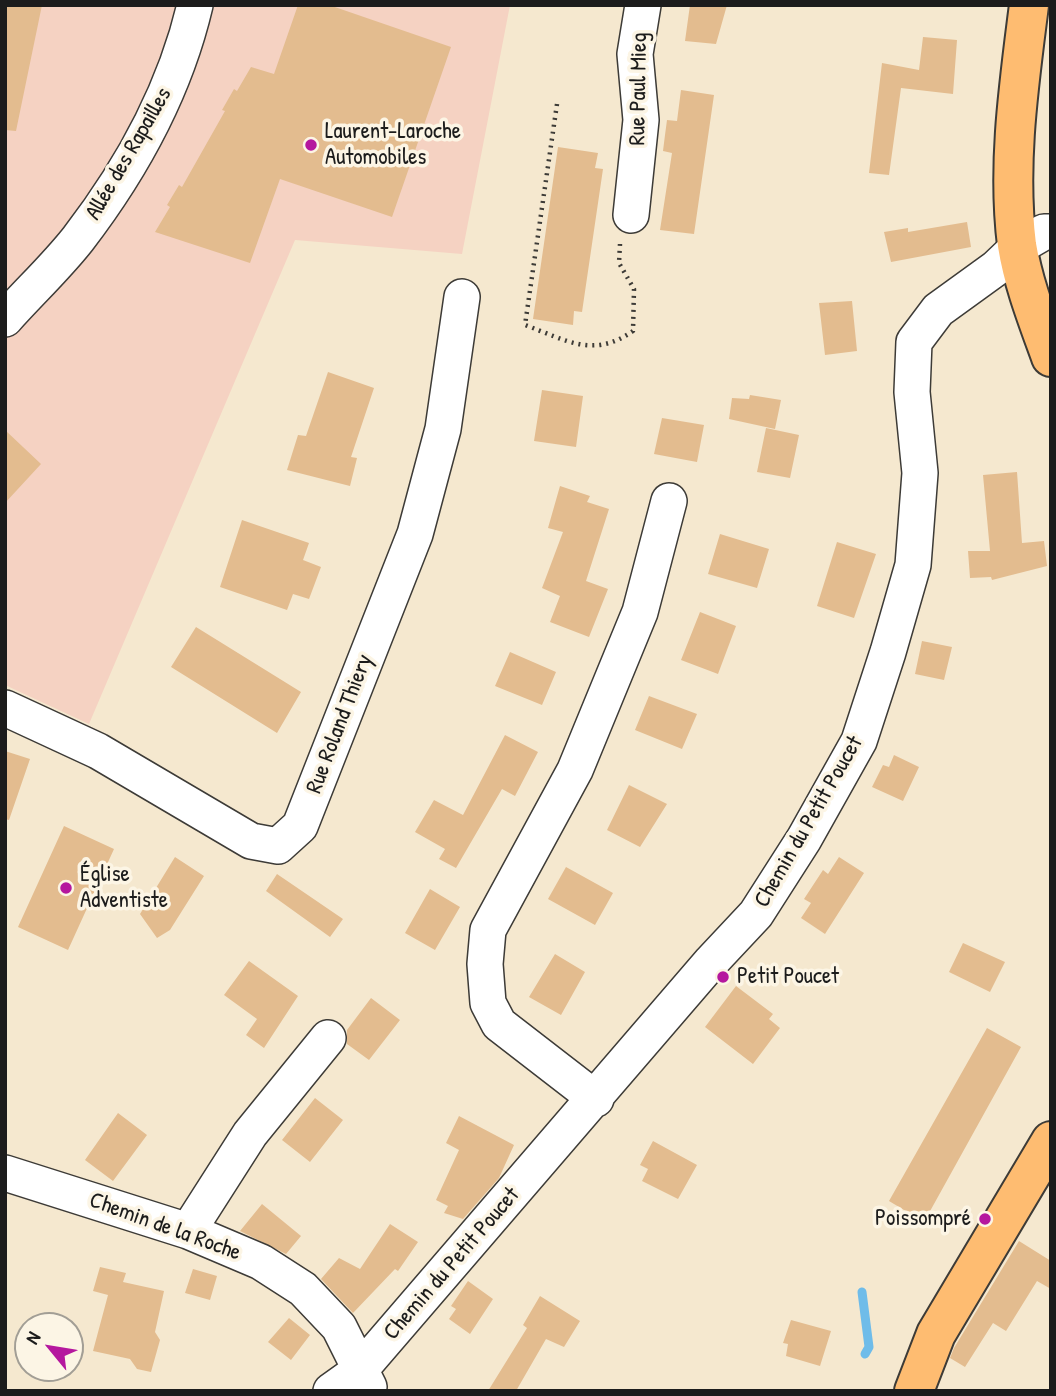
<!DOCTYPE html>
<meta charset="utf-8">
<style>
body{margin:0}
#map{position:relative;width:1056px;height:1396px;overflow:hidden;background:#f5e8cf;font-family:"Patrick Hand",sans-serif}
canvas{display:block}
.frame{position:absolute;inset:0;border:7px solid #1c1c1c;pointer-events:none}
.north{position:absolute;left:14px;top:1312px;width:70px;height:70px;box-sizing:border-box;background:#fcf5e5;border:2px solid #a29e95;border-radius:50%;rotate:300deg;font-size:19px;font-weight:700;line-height:28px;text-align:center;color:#1c1c1c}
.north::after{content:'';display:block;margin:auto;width:24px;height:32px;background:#b5179e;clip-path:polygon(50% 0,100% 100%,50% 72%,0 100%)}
</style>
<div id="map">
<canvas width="1056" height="1396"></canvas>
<div class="frame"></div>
<div class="north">N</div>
</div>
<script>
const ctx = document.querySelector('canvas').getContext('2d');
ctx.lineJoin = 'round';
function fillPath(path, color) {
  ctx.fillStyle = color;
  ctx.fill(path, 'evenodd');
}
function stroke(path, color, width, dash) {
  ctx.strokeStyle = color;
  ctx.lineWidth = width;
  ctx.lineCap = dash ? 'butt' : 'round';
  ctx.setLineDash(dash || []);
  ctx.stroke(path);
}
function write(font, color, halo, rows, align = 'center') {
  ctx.font = font + ' "Patrick Hand",sans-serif';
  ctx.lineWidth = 7;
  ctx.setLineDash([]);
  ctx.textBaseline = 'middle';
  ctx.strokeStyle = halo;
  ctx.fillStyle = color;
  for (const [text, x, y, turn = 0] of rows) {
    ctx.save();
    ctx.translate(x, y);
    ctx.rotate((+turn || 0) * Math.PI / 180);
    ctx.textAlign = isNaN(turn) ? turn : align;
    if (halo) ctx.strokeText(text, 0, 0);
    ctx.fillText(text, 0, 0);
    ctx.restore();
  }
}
fillPath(new Path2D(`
 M 5,5 L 510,5 L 462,254 L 295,240 L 89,724 L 5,685 Z`), '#f5d2c2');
stroke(new Path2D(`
 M 862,1292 L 869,1347 L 865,1354`), '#6fbce9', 9);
fillPath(new Path2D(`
 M 5,5 L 42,5 L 16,131 L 5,130 Z
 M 298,5 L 329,5 L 451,47 L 392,217 L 280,179 L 250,263 L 155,232 L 170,207 L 167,205 L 179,185 L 182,187 L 225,111 L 222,110 L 234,89 L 237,91 L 251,67 L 274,74 Z
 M 690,5 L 727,5 L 716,44 L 685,41 Z
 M 923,37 L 957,40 L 953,94 L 901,88 L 889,175 L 869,173 L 882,63 L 919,70 Z
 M 681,90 L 714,95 L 694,234 L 660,230 L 672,153 L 663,151 L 665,135 L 667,120 L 677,121 Z
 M 558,147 L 598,153 L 595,168 L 603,169 L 582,312 L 574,311 L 573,325 L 533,319 Z
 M 967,222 L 971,247 L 891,262 L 884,232 L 908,228 L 908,232 Z
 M 852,301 L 857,351 L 825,355 L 819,303 Z
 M 328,372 L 374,388 L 351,457 L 357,458 L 350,486 L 287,470 L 298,435 L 306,436 Z
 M 542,390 L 583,396 L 576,447 L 534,441 Z
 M 750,395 L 781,400 L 775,429 L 729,419 L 732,398 L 749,399 Z
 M 662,418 L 704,425 L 697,462 L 654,454 Z
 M 766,428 L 799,435 L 790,478 L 757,472 Z
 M 5,430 L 41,464 L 5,503 Z
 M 1017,472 L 1022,543 L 1044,541 L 1047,566 L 992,580 L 991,577 L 970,578 L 968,551 L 990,551 L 983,475 Z
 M 560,486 L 590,496 L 587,502 L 609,509 L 586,581 L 608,589 L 589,637 L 550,622 L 560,596 L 542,588 L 563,532 L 548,528 Z
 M 242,520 L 309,543 L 303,560 L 321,567 L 309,599 L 293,594 L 287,610 L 220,587 Z
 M 720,534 L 769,549 L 757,588 L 708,574 Z
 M 837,542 L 876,554 L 854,618 L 817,606 Z
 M 700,612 L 736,626 L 718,674 L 681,660 Z
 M 196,627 L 301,692 L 277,733 L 171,667 Z
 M 922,641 L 952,647 L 944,680 L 915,674 Z
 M 510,652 L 556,672 L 542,705 L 495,686 Z
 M 649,696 L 697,714 L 682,749 L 635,730 Z
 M 505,735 L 538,752 L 515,796 L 502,789 L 456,868 L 439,859 L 445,849 L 415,832 L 434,800 L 463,815 Z
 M 5,751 L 30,759 L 9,820 L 5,819 Z
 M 894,755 L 919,767 L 903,801 L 872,787 L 883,765 L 889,767 Z
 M 629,785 L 667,804 L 640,847 L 607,830 Z
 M 64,826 L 114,849 L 68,950 L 18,927 Z
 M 175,857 L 204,876 L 170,930 L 157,938 L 140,914 Z
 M 839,857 L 864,873 L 825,934 L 801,918 L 811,903 L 804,899 L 823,870 L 828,874 Z
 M 566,867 L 613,893 L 595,925 L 548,899 Z
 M 277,874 L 343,919 L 330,937 L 266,891 Z
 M 430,889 L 460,907 L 435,950 L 405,933 Z
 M 963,943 L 1005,962 L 990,992 L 949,972 Z
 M 555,954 L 585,972 L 561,1015 L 529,997 Z
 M 249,961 L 298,996 L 264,1048 L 246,1035 L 257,1019 L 224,995 Z
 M 736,986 L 773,1014 L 769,1019 L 780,1028 L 753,1064 L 705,1027 Z
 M 371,998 L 400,1020 L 369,1060 L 347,1044 L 347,1030 Z
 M 987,1028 L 1021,1047 L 924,1222 L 889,1201 Z
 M 315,1098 L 343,1120 L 310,1162 L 282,1140 Z
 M 118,1113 L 147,1135 L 113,1181 L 85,1160 Z
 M 459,1116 L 514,1145 L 499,1178 L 463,1219 L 444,1213 L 448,1206 L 436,1200 L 459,1150 L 446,1143 Z
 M 653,1141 L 697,1165 L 678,1199 L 642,1181 L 648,1169 L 640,1165 Z
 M 262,1204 L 301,1236 L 286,1254 L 240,1231 Z
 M 390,1224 L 418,1242 L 398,1271 L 395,1269 L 353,1313 L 321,1279 L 339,1258 L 360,1269 Z
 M 1019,1241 L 1051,1261 L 1051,1289 L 1037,1281 L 1006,1331 L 993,1323 L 965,1367 L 950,1358 L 954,1348 Z
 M 100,1267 L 126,1273 L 123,1282 L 164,1291 L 155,1332 L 160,1340 L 151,1372 L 137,1369 L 130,1359 L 93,1351 L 108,1295 L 93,1291 Z
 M 193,1269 L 217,1276 L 210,1300 L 185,1293 Z
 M 468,1281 L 493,1299 L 470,1334 L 449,1319 L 456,1309 L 451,1306 Z
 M 540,1296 L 580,1321 L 564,1347 L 546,1339 L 516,1391 L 488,1391 L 527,1328 L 523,1325 Z
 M 289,1318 L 310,1335 L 291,1360 L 268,1342 Z
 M 791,1320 L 831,1331 L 820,1366 L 786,1356 L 788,1344 L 783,1343 Z`), '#e3bc8f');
const minor = new Path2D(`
 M 631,215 L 641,120 L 635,54 L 643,5
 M 5,319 C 29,292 56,267 78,239 C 131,170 175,90 195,5
 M 5,708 L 98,751 L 251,841 L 278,846 L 300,826 L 415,534 L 443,429 L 462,297
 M 596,1099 L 499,1024 L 488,1003 L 485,964 L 488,930 L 575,770 L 640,612 L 669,501
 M 5,1173 L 188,1231 L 261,1262 L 303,1289 L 339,1327 L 369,1387
 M 188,1231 L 250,1134 L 328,1038
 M 331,1391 L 359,1371 L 711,962 L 756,914 L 804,839 L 859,741 L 888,652 L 913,565 L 920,473 L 912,392 L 914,342 L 938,310 L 996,268 L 1018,247 L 1044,232 L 1051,232`);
const major = new Path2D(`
 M 1029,5 C 1019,84 1007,165 1017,245 C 1023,283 1038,321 1051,357
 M 914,1391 L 936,1334 L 1051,1141`);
stroke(minor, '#3d3b37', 38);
stroke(major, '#3d3b37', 42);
stroke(new Path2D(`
 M 557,104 L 525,325 C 566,340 593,359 633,331 L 634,289 L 619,263 L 620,244`), '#3d3b37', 4.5, [2, 5]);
stroke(minor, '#fff', 35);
stroke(major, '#febc71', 38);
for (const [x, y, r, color] of [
 [311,145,7,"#b5179e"],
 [66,888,7,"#b5179e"],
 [723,977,7,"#b5179e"],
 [985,1219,7,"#b5179e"]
]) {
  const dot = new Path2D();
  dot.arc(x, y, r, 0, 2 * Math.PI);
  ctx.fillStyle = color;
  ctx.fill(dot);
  stroke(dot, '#fcf5e5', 2.5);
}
write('23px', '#1c1c1c', '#fcf5e5', [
 ["Rue Paul Mieg",639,89,-89],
 ["Allée des Rapailles",129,154,-60],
 ["Rue Roland Thiery",340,724,-69],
 ["Chemin du Petit Poucet",809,822,-60],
 ["Chemin de la Roche",165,1227,20],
 ["Chemin du Petit Poucet",452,1264,-49]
]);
write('23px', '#1c1c1c', '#fcf5e5', [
 ["Laurent-Laroche",325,132],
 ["Automobiles",325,158],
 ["Église",80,875],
 ["Adventiste",80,901],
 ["Petit Poucet",737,977],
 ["Poissompré",971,1219,"right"]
], 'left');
</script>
